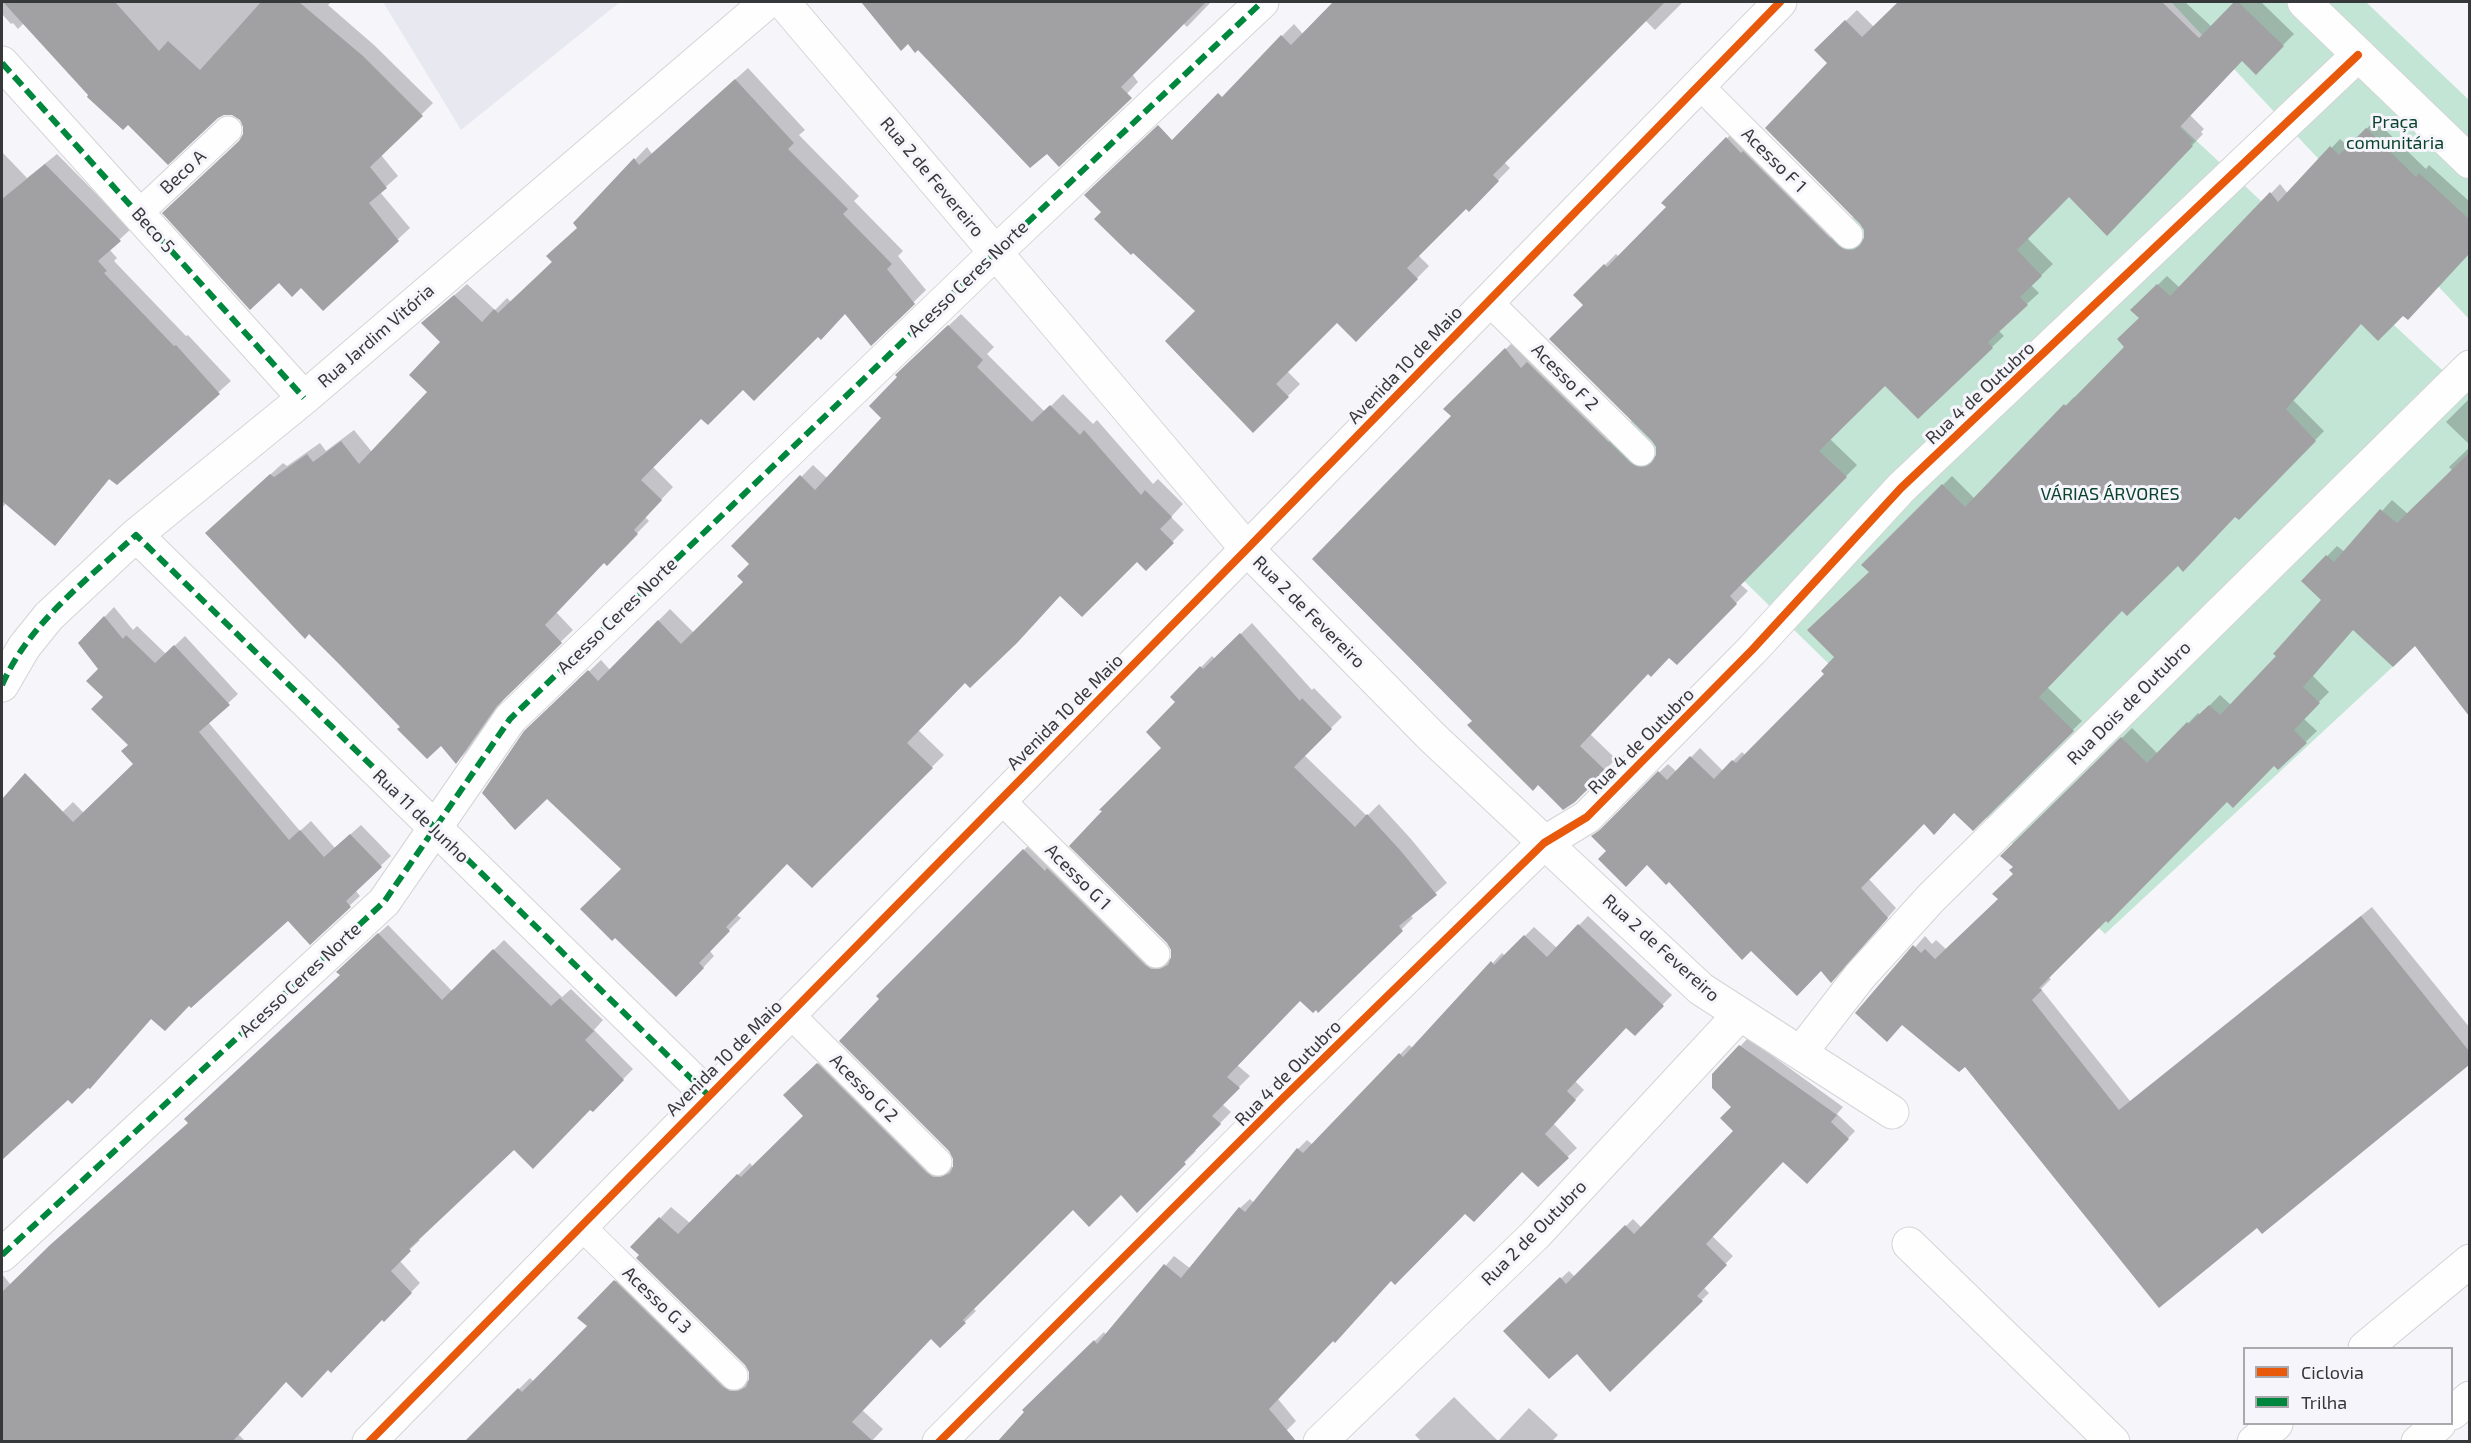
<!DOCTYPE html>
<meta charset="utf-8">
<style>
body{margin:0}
#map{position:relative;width:2471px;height:1443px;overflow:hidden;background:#f6f6fa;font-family:"Exo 2",sans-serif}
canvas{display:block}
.frame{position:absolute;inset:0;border:3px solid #37383a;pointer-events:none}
.legend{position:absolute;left:2243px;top:1347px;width:210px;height:78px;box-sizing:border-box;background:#f5f5fb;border:2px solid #a9a9ae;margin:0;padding:8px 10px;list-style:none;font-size:18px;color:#37383a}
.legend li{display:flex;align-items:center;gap:12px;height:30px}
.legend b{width:30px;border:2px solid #a9a9ae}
</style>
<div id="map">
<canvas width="2471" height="1443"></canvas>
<div class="frame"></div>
<ul class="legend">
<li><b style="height:8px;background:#e8590c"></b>Ciclovia</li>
<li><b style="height:8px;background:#00873e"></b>Trilha</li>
</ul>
</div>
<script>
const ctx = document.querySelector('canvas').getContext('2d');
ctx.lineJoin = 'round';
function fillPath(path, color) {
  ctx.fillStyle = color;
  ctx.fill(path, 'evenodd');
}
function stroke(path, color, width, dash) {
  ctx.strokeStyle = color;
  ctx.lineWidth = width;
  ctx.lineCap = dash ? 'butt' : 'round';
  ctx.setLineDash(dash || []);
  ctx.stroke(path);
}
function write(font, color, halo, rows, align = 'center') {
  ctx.font = font + ' "Exo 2",sans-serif';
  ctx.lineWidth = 6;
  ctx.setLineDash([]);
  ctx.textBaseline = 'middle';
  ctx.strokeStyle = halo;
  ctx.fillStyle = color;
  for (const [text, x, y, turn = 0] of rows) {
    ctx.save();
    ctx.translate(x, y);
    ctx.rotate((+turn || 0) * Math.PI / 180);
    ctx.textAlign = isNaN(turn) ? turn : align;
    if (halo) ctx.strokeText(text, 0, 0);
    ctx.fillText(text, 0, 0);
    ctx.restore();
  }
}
fillPath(new Path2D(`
 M 383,2 L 620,2 L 461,130 Z`), '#e7e8f0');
fillPath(new Path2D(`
 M 2171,2 L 2366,2 L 2469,100 L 2469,319 Z
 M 2067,20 L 2469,395 L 2469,596 L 2105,934 L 1605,445 Z`), '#c3e5d5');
fillPath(new Path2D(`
 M 2,2 L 331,2 L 328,5 L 374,45 L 433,103 L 381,155 L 398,176 L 380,192 L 410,228 L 323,309 L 241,140 L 245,134 L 245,127 L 240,118 L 232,113 L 128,123 L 90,95 L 24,23 L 18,29 L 13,23 L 11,24 L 2,14 Z
 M 885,2 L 1211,2 L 1187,27 L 1183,23 L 1132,74 L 1138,82 L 1070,154 L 1047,152 L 918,48 L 908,42 L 873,14 Z
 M 1335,2 L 1683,2 L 1655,30 L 1645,20 L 1504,162 L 1510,168 L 1469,210 L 1466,207 L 1418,255 L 1429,266 L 1356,340 L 1337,321 L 1287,371 L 1300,384 L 1253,431 L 1197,311 L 1282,36 L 1294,24 L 1303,34 Z
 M 1900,2 L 2185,2 L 2212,27 L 2237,2 L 2261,2 L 2294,34 L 2256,72 L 2243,59 L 2190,115 L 2204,129 L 2201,132 L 2203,134 L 2119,222 L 2069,195 L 2027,238 L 2053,264 L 2031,285 L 2039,293 L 1998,330 L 2004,336 L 1992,347 L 1885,384 L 1830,439 L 1857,465 L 1740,584 L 1748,591 L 1688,652 L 1669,656 L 1648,672 L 1590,734 L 1616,759 L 1574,801 L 1474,720 L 1454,416 L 1445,409 L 1517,338 L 1650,456 L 1658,456 L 1657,447 L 1585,305 L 1575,295 L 1616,254 L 1619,257 L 1669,207 L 1664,203 L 1738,127 L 1857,239 L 1866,239 L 1829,63 L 1816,50 L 1857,10 L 1874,27 Z
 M 748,68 L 805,130 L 799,135 L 859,196 L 854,201 L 903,251 L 898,256 L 926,290 L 871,344 L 846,312 L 749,385 L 702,417 L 652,466 L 673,487 L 645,517 L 649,521 L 607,564 L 604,561 L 556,612 L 573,630 L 508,693 L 468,750 L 457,762 L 441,744 L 402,726 L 219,521 L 283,463 L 287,466 L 320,443 L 326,451 L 354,430 L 372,452 L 429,392 L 442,342 L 423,323 L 467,284 L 495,310 L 507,298 L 511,302 L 553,261 L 578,228 L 575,223 L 647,147 L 652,154 Z
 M 2375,120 L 2426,169 L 2429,165 L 2470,202 L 2470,252 L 2417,309 L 2362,322 L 2293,400 L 2324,431 L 2239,518 L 2236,515 L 2123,609 L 2047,687 L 2082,721 L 1973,828 L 1954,811 L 1924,822 L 1868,878 L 1896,908 L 1840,972 L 1751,949 L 1647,863 L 1608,851 L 1593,836 L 1668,764 L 1677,772 L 1700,748 L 1723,771 L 1742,752 L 1746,756 L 1826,674 L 1837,657 L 1871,572 L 1863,565 L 1952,476 L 1975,499 L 2074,397 L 2076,398 L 2126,347 L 2141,318 L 2132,310 L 2167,276 L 2180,288 L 2280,184 L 2288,194 L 2340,139 L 2349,147 Z
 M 2,152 L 27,178 L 57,154 L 131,229 L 109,249 L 117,258 L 114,261 L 186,336 L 188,335 L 231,381 L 117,483 L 110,478 L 55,544 L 6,503 L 2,508 Z
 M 961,314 L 994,347 L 987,354 L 1045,412 L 1063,394 L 1093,424 L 1097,420 L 1153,484 L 1158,479 L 1183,504 L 1171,517 L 1184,530 L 1146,569 L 1137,560 L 1061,594 L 965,681 L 918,730 L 944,755 L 812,886 L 787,862 L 737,915 L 741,918 L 709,950 L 714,956 L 688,984 L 623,869 L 526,732 L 601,660 L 610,670 L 670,609 L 694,633 L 745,582 L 751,564 L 733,546 L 813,465 L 828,479 L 883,418 L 899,377 L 909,363 Z
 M 2470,398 L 2470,445 L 2446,422 Z
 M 2470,447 L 2470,714 L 2415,644 L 2353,629 L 2313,676 L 2329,692 L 2303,718 L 2317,731 L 2278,768 L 2274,764 L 2227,800 L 2048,977 L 2051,979 L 2041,989 L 2130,1101 L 2372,907 L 2470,1028 L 2470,1064 L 2262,1232 L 2257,1226 L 1965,1065 L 1903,1023 L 1857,1013 L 1925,936 L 1932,944 L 1936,940 L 1947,950 L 2000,899 L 2015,874 L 2015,867 L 2003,856 L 2132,728 L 2158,754 L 2198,713 L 2200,715 L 2220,695 L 2231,705 L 2278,656 L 2323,600 L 2303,581 L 2337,546 L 2345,552 L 2392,500 L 2408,514 L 2453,471 L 2449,467 Z
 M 114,607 L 133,630 L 137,626 L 166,654 L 185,636 L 238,694 L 208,722 L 300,831 L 311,821 L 335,848 L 361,825 L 391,856 L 355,890 L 360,896 L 310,942 L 288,919 L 189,1004 L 152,1017 L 88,1086 L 68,1098 L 2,1158 L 2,870 L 73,802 L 84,813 L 135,764 L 129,745 L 105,697 L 100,669 L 80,643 Z
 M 1252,623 L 1312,690 L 1314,688 L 1342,717 L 1304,755 L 1367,816 L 1379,804 L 1411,839 L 1447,883 L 1410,915 L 1413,918 L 1318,1011 L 1300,999 L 1237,1065 L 1250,1076 L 1222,1104 L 1231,1112 L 1194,1150 L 1196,1151 L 1137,1210 L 1121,1193 L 1073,1208 L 973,1308 L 976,1311 L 940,1346 L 932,1337 L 862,1410 L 883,1429 L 871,1442 L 466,1442 L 530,1378 L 534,1382 L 589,1326 L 579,1318 L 626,1270 L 743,1381 L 751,1381 L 751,1372 L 747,1364 L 632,1247 L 671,1207 L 690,1223 L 750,1163 L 753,1167 L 805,1115 L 786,1095 L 829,1053 L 945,1166 L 954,1167 L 955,1158 L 878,996 L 1035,839 L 1164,959 L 1173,959 L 1163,748 L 1177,702 L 1172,697 L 1212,656 L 1215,659 Z
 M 1588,916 L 1672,995 L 1634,1034 L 1626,1026 L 1575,1081 L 1584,1090 L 1553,1123 L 1577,1148 L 1538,1185 L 1522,1170 L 1465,1212 L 1392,1279 L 1278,1399 L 1296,1421 L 1287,1430 L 1273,1442 L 1034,1401 L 1104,1332 L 1106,1335 L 1174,1256 L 1191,1269 L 1240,1208 L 1250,1199 L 1254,1203 L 1298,1149 L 1307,1140 L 1313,1145 L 1409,1045 L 1413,1048 L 1502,953 L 1505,956 L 1534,927 L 1557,948 Z
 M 388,925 L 452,991 L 504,940 L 562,997 L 571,989 L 603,1020 L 594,1030 L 633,1069 L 593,1110 L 590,1108 L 514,1148 L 418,1239 L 420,1240 L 399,1260 L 420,1283 L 384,1320 L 382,1318 L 328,1368 L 286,1381 L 238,1434 L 246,1442 L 8,1442 L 2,1434 L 2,1274 L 11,1285 L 189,1123 L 342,975 L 348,962 Z
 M 1748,1038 L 1843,1107 L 1837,1114 L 1855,1131 L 1814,1175 L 1783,1160 L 1712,1236 L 1733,1256 L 1703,1287 L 1709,1293 L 1611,1389 L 1578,1352 L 1505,1331 L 1569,1271 L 1575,1277 L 1633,1219 L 1642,1228 L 1735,1130 L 1733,1107 L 1714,1074 Z
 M 1454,1397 L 1498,1441 L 1529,1408 L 1558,1435 L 1551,1442 L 1418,1442 L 1420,1440 L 1415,1435 Z`), '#0003');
fillPath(new Path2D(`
 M 3,2 L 115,2 L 159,51 L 168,41 L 200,70 L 261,2 L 299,2 L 363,56 L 423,116 L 370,167 L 387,188 L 369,203 L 399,241 L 323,311 L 301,288 L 292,297 L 279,283 L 250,310 L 162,213 L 239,141 L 243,134 L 243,127 L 240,120 L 232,115 L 224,115 L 218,118 L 168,165 L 128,125 L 123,130 L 87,97 L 88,95 Z
 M 861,2 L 1206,2 L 1121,87 L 1132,98 L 1059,167 L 1047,154 L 1030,168 L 918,50 L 915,53 L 908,44 L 901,51 Z
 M 1333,2 L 1665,2 L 1493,175 L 1499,181 L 1469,212 L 1466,209 L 1407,268 L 1418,279 L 1356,342 L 1337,323 L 1276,384 L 1289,397 L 1253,433 L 1165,341 L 1195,311 L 1133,253 L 1131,255 L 1094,219 L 1101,212 L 1084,195 L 1158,125 L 1172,140 L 1218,93 L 1222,97 L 1281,35 L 1291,45 Z
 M 1898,2 L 2162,2 L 2199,38 L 2234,2 L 2238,2 L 2284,46 L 2256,75 L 2242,61 L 2191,115 L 2180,127 L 2194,141 L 2190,144 L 2193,146 L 2107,236 L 2069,197 L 2017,250 L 2042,276 L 2020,297 L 2028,305 L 1988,342 L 1993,348 L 1918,419 L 1885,386 L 1819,451 L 1847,477 L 1730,596 L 1737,604 L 1677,665 L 1669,658 L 1651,677 L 1648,674 L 1580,746 L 1606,771 L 1575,802 L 1563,810 L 1538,785 L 1533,791 L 1467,725 L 1472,721 L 1312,559 L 1451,416 L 1443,409 L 1505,348 L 1521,368 L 1527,362 L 1630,463 L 1638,467 L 1646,467 L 1652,463 L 1656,455 L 1656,447 L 1652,441 L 1549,339 L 1583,305 L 1573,295 L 1604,264 L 1607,267 L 1666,207 L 1661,203 L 1726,137 L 1741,153 L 1743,151 L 1838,246 L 1846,250 L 1854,250 L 1860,246 L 1864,238 L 1864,230 L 1860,224 L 1765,128 L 1827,63 L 1814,50 L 1845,20 L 1862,37 Z
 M 735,79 L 794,143 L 788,149 L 848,209 L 843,214 L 892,264 L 887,269 L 915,304 L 871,346 L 845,314 L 821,340 L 818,337 L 754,401 L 743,390 L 708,425 L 701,419 L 641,480 L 662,500 L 634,530 L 638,534 L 607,566 L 604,563 L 545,625 L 562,643 L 497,706 L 456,764 L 441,746 L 427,759 L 397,729 L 400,727 L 340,665 L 309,634 L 305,639 L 205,533 L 270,474 L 274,477 L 307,454 L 313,462 L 341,441 L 359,464 L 427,392 L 409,375 L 440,342 L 421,323 L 454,295 L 482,322 L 494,309 L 498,313 L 552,262 L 546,256 L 577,228 L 573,223 L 634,158 L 639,165 Z
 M 2366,128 L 2416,177 L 2419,173 L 2469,219 L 2469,254 L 2408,320 L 2403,316 L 2378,341 L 2361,324 L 2286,409 L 2316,441 L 2239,520 L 2235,517 L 2183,572 L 2178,566 L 2127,616 L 2122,611 L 2039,697 L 2074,731 L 1973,831 L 1954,813 L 1934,835 L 1924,824 L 1861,888 L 1888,918 L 1831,983 L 1821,971 L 1797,996 L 1751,951 L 1742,960 L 1669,882 L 1666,885 L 1647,865 L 1626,887 L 1598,859 L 1606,851 L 1591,836 L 1600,830 L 1658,771 L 1667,780 L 1690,756 L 1714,779 L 1732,760 L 1736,763 L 1824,674 L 1821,671 L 1834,657 L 1807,630 L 1869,572 L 1861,565 L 1942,484 L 1965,507 L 2064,404 L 2066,406 L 2124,347 L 2117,339 L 2139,318 L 2130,310 L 2157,284 L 2170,296 L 2270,192 L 2278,202 L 2330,146 L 2339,155 Z
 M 45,164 L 121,241 L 98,261 L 107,271 L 104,273 L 174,346 L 176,345 L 220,394 L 117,485 L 109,479 L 55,546 L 2,501 L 2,199 Z
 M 948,325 L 983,360 L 977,367 L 1032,422 L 1050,405 L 1080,435 L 1084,430 L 1141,495 L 1145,490 L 1172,517 L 1160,529 L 1174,543 L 1146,571 L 1137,562 L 1082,617 L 1060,596 L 1017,643 L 970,688 L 965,683 L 907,743 L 933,768 L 812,888 L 787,864 L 726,927 L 730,931 L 699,963 L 704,968 L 676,997 L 615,938 L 612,941 L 580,909 L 621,869 L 547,799 L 515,830 L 482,793 L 524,731 L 588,670 L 598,681 L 658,620 L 681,644 L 743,582 L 737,576 L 749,564 L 731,546 L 800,475 L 815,490 L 881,418 L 869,406 L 897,377 L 895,375 Z
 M 2469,453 L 2469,716 L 2415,646 L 2393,667 L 2353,630 L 2303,687 L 2320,703 L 2294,730 L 2307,743 L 2278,770 L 2274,766 L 2233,808 L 2227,802 L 2108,923 L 2106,921 L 2039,988 L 2042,990 L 2032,1000 L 2119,1110 L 2361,916 L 2469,1051 L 2469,1065 L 2262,1234 L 2257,1228 L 2159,1308 L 1965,1067 L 1959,1072 L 1902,1025 L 1887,1042 L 1855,1013 L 1913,945 L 1921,953 L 1925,949 L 1935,959 L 1998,899 L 1992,894 L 2013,874 L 2009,870 L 2013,867 L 2000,856 L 2121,737 L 2147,763 L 2187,722 L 2189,724 L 2209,705 L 2220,715 L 2276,656 L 2273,654 L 2321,600 L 2301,581 L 2326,555 L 2334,562 L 2380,509 L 2397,523 Z
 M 104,616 L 123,639 L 126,635 L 155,663 L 174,645 L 230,705 L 199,732 L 289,840 L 300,830 L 324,857 L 350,834 L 382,867 L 346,901 L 351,907 L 310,945 L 288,921 L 191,1008 L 189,1006 L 165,1031 L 151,1019 L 90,1089 L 88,1088 L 72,1104 L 68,1100 L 2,1160 L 2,799 L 25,773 L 73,822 L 133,764 L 121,751 L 128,745 L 91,709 L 103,697 L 86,681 L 98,669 L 78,643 Z
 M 1240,633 L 1300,701 L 1302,698 L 1332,729 L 1294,767 L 1355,827 L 1367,814 L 1400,850 L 1437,895 L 1399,926 L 1403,931 L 1318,1013 L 1316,1010 L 1313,1013 L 1300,1001 L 1227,1077 L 1240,1088 L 1212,1116 L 1221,1124 L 1184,1162 L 1186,1164 L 1137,1213 L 1121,1195 L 1089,1227 L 1073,1210 L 963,1320 L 966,1323 L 940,1348 L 931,1339 L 852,1422 L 874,1442 L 464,1442 L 518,1388 L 522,1392 L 587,1326 L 577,1318 L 614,1280 L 723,1387 L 730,1391 L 738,1391 L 746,1387 L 749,1379 L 749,1372 L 745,1365 L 636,1258 L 639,1255 L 630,1247 L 659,1217 L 678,1234 L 737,1174 L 741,1177 L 803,1116 L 783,1095 L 817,1063 L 927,1173 L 933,1177 L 941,1177 L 950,1173 L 953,1167 L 953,1159 L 949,1151 L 839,1041 L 879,999 L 876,996 L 1023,849 L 1045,871 L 1047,868 L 1145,965 L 1151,969 L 1160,969 L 1168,965 L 1171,957 L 1171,950 L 1167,943 L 1069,846 L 1102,811 L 1099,810 L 1161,748 L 1146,732 L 1175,702 L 1170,697 L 1200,666 L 1203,669 Z
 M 1578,924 L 1664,1006 L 1635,1036 L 1626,1028 L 1567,1091 L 1576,1100 L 1545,1134 L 1569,1158 L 1538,1187 L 1522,1172 L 1474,1222 L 1465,1214 L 1395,1285 L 1391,1281 L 1335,1343 L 1333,1341 L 1269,1409 L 1297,1442 L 997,1442 L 1024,1412 L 1022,1410 L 1094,1340 L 1097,1344 L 1164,1264 L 1181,1278 L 1239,1207 L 1245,1212 L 1297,1148 L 1303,1153 L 1399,1053 L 1403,1057 L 1491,961 L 1494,965 L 1524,935 L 1547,957 Z
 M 378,933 L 442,1000 L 493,949 L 551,1006 L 560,998 L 594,1031 L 585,1040 L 624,1080 L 593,1112 L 590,1110 L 533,1169 L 514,1150 L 409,1249 L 411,1251 L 391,1271 L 412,1293 L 384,1322 L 382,1320 L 331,1373 L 328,1370 L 302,1398 L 286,1382 L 232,1442 L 2,1442 L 2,1292 L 50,1245 L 188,1123 L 184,1119 L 340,975 L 336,972 Z
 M 1739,1045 L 1837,1115 L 1831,1122 L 1849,1139 L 1807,1184 L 1783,1162 L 1706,1244 L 1727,1265 L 1697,1296 L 1703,1301 L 1610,1392 L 1577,1354 L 1549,1379 L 1503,1331 L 1560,1277 L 1566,1284 L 1625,1225 L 1634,1234 L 1733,1131 L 1720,1118 L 1731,1107 L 1712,1088 L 1712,1074 Z`), '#a1a1a3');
const service = new Path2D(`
 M 1699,85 L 1849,235
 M 138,214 L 228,130
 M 1488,301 L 1641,452
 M 1000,799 L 1156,954
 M 789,1013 L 938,1162
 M 580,1225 L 734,1376`);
const minor = new Path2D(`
 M 783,2 L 1247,549 L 1432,737 L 1701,989 L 1892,1112
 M 2304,2 L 2470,162
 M 2,63 L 304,398
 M 136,535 L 708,1095
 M 2,685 L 24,647 L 49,616 L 136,535 L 304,398 L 767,2
 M 1801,1052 L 1860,976 L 1931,898 L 2470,367
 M 1909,1244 L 2113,1442
 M 2,1255 L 384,902 L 510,719 L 996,252 L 1262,2
 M 2365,1348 L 2470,1261
 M 2452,1413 L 2470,1398
 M 939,1442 L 1282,1099 L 1544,843 L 1587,817 L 1752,650 L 1901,488 L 2358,55
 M 1320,1442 L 1535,1235 L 1740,1014
 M 2254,1442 L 2276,1424
 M 2418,1442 L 2439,1424`);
const tertiary = new Path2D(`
 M 369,1442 L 1247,549 L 1780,2`);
stroke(service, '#d4d4d7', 29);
stroke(minor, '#d4d4d7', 35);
stroke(tertiary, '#d4d4d7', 35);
stroke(service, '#fefefe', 27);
stroke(minor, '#fefefe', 33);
stroke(tertiary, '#fefefe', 33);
stroke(new Path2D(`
 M 2,63 L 304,398
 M 2,685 C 29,623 88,579 136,535 L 708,1095
 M 2,1255 L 384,902 L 510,719 L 996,252 L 1262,2`), '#00873e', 6, [12, 6]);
stroke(new Path2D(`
 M 369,1442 L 1247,549 L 1780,2
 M 939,1442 L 1282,1099 L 1544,843 L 1587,817 L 1752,650 L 1901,488 L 2358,55`), '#e8590c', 8);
write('18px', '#0b432d', '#f5f5fb', [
 ["Praça",2395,122],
 ["comunitária",2395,143],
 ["VÁRIAS ÁRVORES",2110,494]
]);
write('18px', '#37383a', '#f5f5fb', [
 ["Acesso F 1",1774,160,45],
 ["Beco A",183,172,-43],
 ["Rua 2 de Fevereiro",932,177,50],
 ["Beco 5",153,230,48],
 ["Acesso Ceres Norte",968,279,-44],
 ["Rua Jardim Vitória",376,336,-41],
 ["Avenida 10 de Maio",1405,365,-46],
 ["Acesso F 2",1565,377,45],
 ["Rua 4 de Outubro",1980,393,-43],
 ["Rua 2 de Fevereiro",1309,612,45],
 ["Acesso Ceres Norte",617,616,-44],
 ["Rua Dois de Outubro",2129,703,-45],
 ["Avenida 10 de Maio",1065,712,-45],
 ["Rua 4 de Outubro",1641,741,-45],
 ["Rua 11 de Junho",421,816,44],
 ["Acesso G 1",1078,877,45],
 ["Rua 2 de Fevereiro",1661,948,42],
 ["Acesso Ceres Norte",300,980,-43],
 ["Avenida 10 de Maio",724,1058,-45],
 ["Rua 4 de Outubro",1288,1073,-45],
 ["Acesso G 2",864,1088,45],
 ["Rua 2 de Outubro",1534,1233,-45],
 ["Acesso G 3",657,1300,44]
]);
</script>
